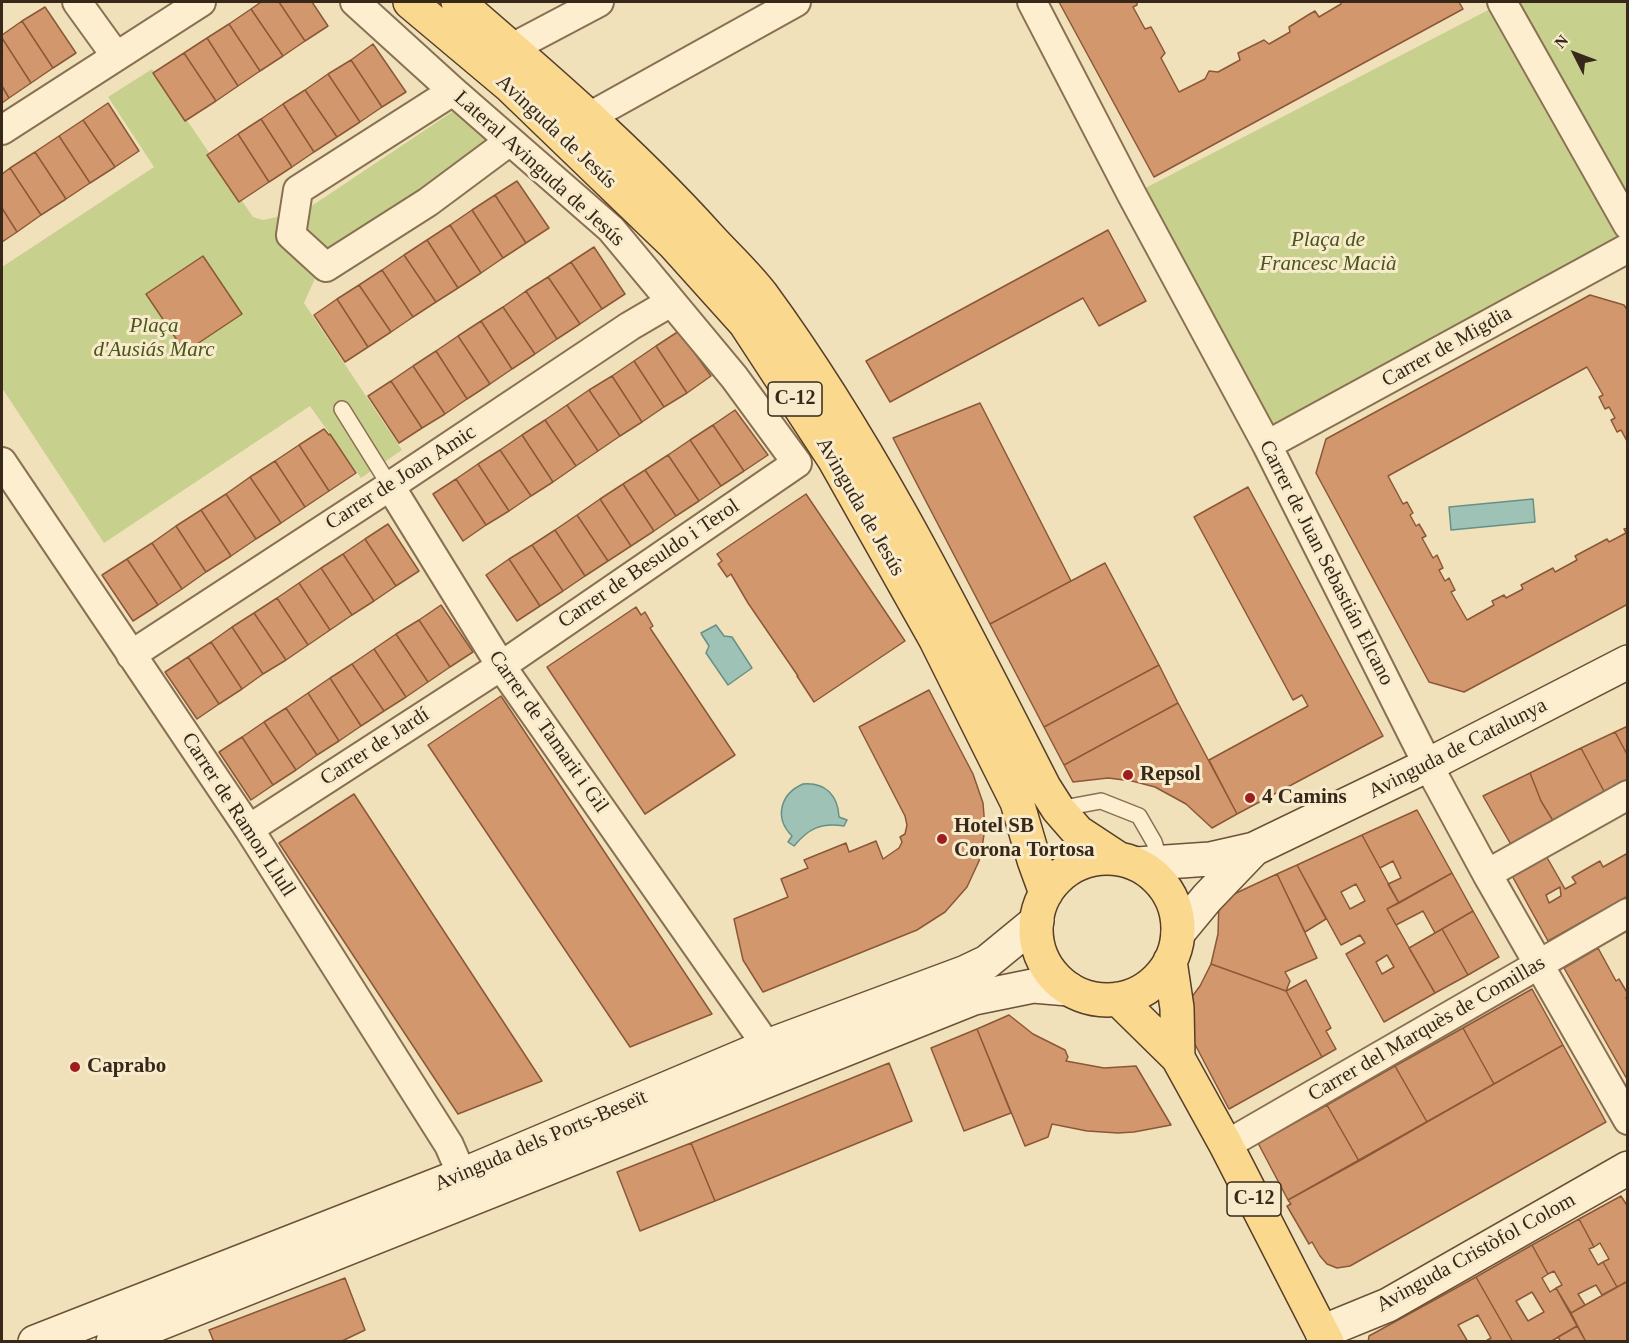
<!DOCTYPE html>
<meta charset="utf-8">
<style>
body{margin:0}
#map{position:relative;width:1629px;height:1343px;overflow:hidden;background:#f1e1bb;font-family:Georgia,serif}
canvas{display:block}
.frame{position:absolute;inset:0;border:3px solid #37281a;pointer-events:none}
.north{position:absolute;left:1545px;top:24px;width:60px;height:60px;-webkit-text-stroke:4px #f8ebcb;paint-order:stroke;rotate:312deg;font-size:16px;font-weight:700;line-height:24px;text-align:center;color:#37281a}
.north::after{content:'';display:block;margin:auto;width:21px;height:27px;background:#37281a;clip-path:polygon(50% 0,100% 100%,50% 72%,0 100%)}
</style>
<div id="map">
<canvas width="1629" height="1343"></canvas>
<div class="frame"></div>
<div class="north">N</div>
</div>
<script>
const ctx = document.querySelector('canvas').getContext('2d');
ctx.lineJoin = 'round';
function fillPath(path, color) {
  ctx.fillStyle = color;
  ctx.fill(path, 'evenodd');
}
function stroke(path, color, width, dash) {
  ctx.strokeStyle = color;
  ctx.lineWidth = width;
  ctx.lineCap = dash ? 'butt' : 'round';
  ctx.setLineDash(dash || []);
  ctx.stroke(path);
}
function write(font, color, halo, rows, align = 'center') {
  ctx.font = font + ' Georgia,serif';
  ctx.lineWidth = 6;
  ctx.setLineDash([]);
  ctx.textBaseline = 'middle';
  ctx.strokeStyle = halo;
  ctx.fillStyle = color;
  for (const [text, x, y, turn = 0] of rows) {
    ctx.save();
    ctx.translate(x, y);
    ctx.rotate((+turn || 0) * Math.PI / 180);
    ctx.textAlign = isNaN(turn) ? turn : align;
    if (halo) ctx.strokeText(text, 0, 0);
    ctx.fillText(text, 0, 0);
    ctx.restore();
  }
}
fillPath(new Path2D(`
 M 1506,2 L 1627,2 L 1627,224 Z
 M 1492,8 L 1627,248 L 1267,445 L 1132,195 Z
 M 152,69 L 253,217 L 263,220 L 304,211 L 458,108 L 495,140 L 325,256 L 304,303 L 402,450 L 361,478 L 310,406 L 104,543 L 2,388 L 2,267 L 154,167 L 108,97 Z`), '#c8d08e');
const water = new Path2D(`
 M 1533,499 L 1535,522 L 1451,530 L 1449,507 Z
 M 716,625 L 724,636 L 732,637 L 752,668 L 728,685 L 706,653 L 709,646 L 702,635 L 701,633 Z
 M 803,784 C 825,782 838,795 839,817 L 847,820 L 844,826 C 821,822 808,829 794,846 L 788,842 L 792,836 C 774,818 780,794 803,784 Z`);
fillPath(water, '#9fc2b7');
stroke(water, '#669085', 1.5);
const building = new Path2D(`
 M 261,2 L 279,2 L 305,41 L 283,56 L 251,9 Z
 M 279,2 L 312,2 L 328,26 L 305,41 Z
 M 1059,2 L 1137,2 L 1137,5 L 1133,7 L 1145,29 L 1151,27 L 1165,53 L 1161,58 L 1179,92 L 1205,79 L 1209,71 L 1218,72 L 1240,60 L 1238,53 L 1264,40 L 1269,44 L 1290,32 L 1289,27 L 1308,15 L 1315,11 L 1319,17 L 1341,4 L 1341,2 L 1459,2 L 1463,9 L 1154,177 Z
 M 45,7 L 76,53 L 53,68 L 22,21 Z
 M 251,9 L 283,56 L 260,71 L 229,24 Z
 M 22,21 L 53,68 L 31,83 L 2,38 L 2,35 Z
 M 229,24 L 260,71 L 238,86 L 207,38 Z
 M 2,38 L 31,83 L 9,98 L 2,86 Z
 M 207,38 L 238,86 L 216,101 L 184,53 Z
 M 373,44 L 406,92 L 382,107 L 351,60 Z
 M 184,53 L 216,101 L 185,121 L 153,73 Z
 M 351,60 L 382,107 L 360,122 L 328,74 Z
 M 328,74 L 360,122 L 337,137 L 305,90 Z
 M 2,86 L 9,98 L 2,103 Z
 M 305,90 L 337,137 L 314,152 L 283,104 Z
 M 108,103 L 139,151 L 115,167 L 83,120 Z
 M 283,104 L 314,152 L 292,167 L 261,119 Z
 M 261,119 L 292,167 L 269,182 L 238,134 Z
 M 83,120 L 115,167 L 90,183 L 59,136 Z
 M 238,134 L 269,182 L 239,202 L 207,155 Z
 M 59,136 L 90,183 L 66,199 L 35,152 Z
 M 35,152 L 66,199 L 41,215 L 10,168 Z
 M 10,168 L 41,215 L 17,232 L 2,208 L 2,174 Z
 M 517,181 L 549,228 L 526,243 L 495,195 Z
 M 495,195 L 526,243 L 503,258 L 472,210 Z
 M 2,208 L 17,232 L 2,242 Z
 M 472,210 L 503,258 L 481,273 L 450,225 Z
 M 450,225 L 481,273 L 458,288 L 427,240 Z
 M 1108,230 L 1146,301 L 1099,326 L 1083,298 L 890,402 L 866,361 Z
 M 427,240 L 458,288 L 436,302 L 404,255 Z
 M 594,247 L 625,294 L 602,309 L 571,262 Z
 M 404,255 L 436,302 L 413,317 L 382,270 Z
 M 203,256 L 242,314 L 185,352 L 146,294 Z
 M 571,262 L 602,309 L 580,324 L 548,277 Z
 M 382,270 L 413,317 L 391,332 L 359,285 Z
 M 548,277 L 580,324 L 557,339 L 526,291 Z
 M 359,285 L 391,332 L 368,347 L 337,299 Z
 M 526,291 L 557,339 L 535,354 L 503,307 Z
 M 1590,295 L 1624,305 L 1628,311 L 1628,443 L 1621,430 L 1617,432 L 1611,420 L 1615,418 L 1609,407 L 1605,409 L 1599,397 L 1603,395 L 1587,367 L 1388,476 L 1403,504 L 1407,502 L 1413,513 L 1410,515 L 1416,526 L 1419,524 L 1426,536 L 1422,538 L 1433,558 L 1437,555 L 1443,568 L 1439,570 L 1445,581 L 1449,578 L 1455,590 L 1451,592 L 1467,620 L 1494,605 L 1492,601 L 1504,595 L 1506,598 L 1523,589 L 1521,585 L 1553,568 L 1555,572 L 1577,560 L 1575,556 L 1607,539 L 1609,542 L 1626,533 L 1624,529 L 1628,528 L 1628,604 L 1464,692 L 1429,682 L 1316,473 L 1326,439 Z
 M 337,299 L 368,347 L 345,362 L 314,315 Z
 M 503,307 L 535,354 L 512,369 L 481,321 Z
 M 481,321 L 512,369 L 490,384 L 458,336 Z
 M 679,331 L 711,376 L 687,393 L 656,346 Z
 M 458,336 L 490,384 L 467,399 L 436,351 Z
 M 656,346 L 687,393 L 664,407 L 634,361 Z
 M 436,351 L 467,399 L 445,414 L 413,366 Z
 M 634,361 L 664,407 L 642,422 L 612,376 Z
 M 413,366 L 445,414 L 422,428 L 391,381 Z
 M 612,376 L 642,422 L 620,436 L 589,390 Z
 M 391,381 L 422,428 L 399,443 L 368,396 Z
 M 589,390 L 620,436 L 598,451 L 567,405 Z
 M 980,403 L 1071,581 L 990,624 L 893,438 Z
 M 567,405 L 598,451 L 576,466 L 545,420 Z
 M 735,410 L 768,455 L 744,471 L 713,425 Z
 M 545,420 L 576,466 L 553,482 L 522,435 Z
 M 713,425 L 744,471 L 721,486 L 690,440 Z
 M 324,429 L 329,435 L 330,434 L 356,473 L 329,491 L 299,445 Z
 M 522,435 L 553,482 L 531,496 L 500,450 Z
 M 690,440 L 721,486 L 699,501 L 668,455 Z
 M 299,445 L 329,491 L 305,507 L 275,461 Z
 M 500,450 L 531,496 L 509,511 L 478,464 Z
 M 668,455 L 699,501 L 676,516 L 645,470 Z
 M 275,461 L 305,507 L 281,523 L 250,477 Z
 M 478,464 L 509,511 L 486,525 L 456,479 Z
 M 645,470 L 676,516 L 654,531 L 623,484 Z
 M 250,477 L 281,523 L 256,539 L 226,494 Z
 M 456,479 L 486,525 L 463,541 L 433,494 Z
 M 623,484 L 654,531 L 631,546 L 600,499 Z
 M 1248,487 L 1383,736 L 1237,814 L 1209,760 L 1308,706 L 1302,695 L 1293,700 L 1194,517 Z
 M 226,494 L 256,539 L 231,556 L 201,510 Z
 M 806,494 L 905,641 L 814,702 L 797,676 L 798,676 L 748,603 L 731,574 L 727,577 L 718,564 L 722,561 L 717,554 Z
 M 600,499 L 631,546 L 608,561 L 577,515 Z
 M 201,510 L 231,556 L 206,572 L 176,526 Z
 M 577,515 L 608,561 L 585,576 L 555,530 Z
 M 388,524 L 419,571 L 396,586 L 365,539 Z
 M 176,526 L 206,572 L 182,589 L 152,543 Z
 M 555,530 L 585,576 L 563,591 L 532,545 Z
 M 365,539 L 396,586 L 374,601 L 343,554 Z
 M 152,543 L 182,589 L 158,605 L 127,559 Z
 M 532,545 L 563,591 L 540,606 L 509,559 Z
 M 343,554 L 374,601 L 352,615 L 321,568 Z
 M 127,559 L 158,605 L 133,621 L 102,575 Z
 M 509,559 L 540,606 L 517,621 L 486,575 Z
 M 1105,563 L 1159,665 L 1044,727 L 990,624 Z
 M 321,568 L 352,615 L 330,630 L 299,583 Z
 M 299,583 L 330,630 L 308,645 L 277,598 Z
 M 277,598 L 308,645 L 286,660 L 254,613 Z
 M 441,605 L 473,652 L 450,667 L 419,620 Z
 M 636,607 L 641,615 L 645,612 L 653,626 L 650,628 L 735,755 L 645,814 L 547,667 Z
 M 254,613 L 286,660 L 263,674 L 232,627 Z
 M 419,620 L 450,667 L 428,682 L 396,634 Z
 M 232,627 L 263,674 L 242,689 L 211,642 Z
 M 396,634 L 428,682 L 406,697 L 374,649 Z
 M 211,642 L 242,689 L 219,704 L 188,657 Z
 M 374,649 L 406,697 L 384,711 L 352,664 Z
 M 188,657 L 219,704 L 197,719 L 165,672 Z
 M 352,664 L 384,711 L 361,726 L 330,678 Z
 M 1159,665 L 1178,703 L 1064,765 L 1044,727 Z
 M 330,678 L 361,726 L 339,741 L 308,693 Z
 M 929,690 L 973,774 L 983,803 L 985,828 L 982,848 L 979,861 L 967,887 L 945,912 L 917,930 L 763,992 L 743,960 L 734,919 L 788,897 L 781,879 L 808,868 L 804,860 L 846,843 L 849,852 L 876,841 L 883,859 L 899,848 L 902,842 L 900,837 L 905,834 L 907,825 L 905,816 L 859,727 Z
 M 308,693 L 339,741 L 317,755 L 286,708 Z
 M 501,696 L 712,1014 L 630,1047 L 428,745 Z
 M 1178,703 L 1237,814 L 1212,828 L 1186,804 L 1155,787 L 1132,781 L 1108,778 L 1073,782 L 1064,765 Z
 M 286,708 L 317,755 L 296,770 L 264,722 Z
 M 264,722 L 296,770 L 273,785 L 242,737 Z
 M 1628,726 L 1628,756 L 1615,732 Z
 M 1615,732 L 1628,756 L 1628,782 L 1606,795 L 1581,748 Z
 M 242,737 L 273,785 L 251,800 L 219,752 Z
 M 1581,748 L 1606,795 L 1555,824 L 1541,801 L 1530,773 Z
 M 1530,773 L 1541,801 L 1555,824 L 1513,848 L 1483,796 Z
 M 354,794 L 542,1081 L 458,1114 L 279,843 Z
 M 1417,810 L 1452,873 L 1399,903 L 1388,884 L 1401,878 L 1393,861 L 1380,868 L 1362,835 Z
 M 1362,835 L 1399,903 L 1387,909 L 1435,993 L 1384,1022 L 1346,954 L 1365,943 L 1360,935 L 1341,945 L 1297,865 ZM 1356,884 L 1365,901 L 1350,909 L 1341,892 ZM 1387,955 L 1394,967 L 1382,974 L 1376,962 Z
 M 1628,853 L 1628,896 L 1548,941 L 1511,874 L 1545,854 L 1565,889 L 1576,883 L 1572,877 L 1600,861 L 1603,867 ZM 1560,887 L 1561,896 L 1549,903 L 1546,895 Z
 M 1297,865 L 1326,919 L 1305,932 L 1277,874 Z
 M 1452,873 L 1473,911 L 1435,933 L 1423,911 L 1396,925 L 1387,909 Z
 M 1277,874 L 1317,958 L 1285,972 L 1290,981 L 1286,991 L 1211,964 L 1218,934 L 1219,901 Z
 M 1473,911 L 1499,957 L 1468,975 L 1442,929 Z
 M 1442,929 L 1468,975 L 1435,993 L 1409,948 Z
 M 1598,948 L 1616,981 L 1619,979 L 1628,994 L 1626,998 L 1628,1001 L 1628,1081 L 1564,968 Z
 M 1211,964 L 1286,991 L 1322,1057 L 1229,1109 L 1179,1014 L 1200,986 Z
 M 1306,980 L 1331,1028 L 1326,1031 L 1336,1049 L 1322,1057 L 1286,991 Z
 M 1532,989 L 1563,1045 L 1494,1084 L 1463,1028 Z
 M 1009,1015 L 1033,1034 L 1065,1050 L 1068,1057 L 1066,1061 L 1104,1068 L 1136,1066 L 1171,1125 L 1134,1132 L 1118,1133 L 1087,1131 L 1052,1124 L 1048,1137 L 1025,1146 L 977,1029 Z
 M 1463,1028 L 1494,1084 L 1427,1122 L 1395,1066 Z
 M 977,1029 L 1011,1113 L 964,1131 L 931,1048 Z
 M 1563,1045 L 1606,1122 L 1350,1266 L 1337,1268 L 1327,1264 L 1320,1256 L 1312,1242 L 1309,1244 L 1287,1206 L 1291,1204 L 1288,1200 Z
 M 889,1063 L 912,1121 L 715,1201 L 691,1143 Z
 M 1395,1066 L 1427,1122 L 1359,1161 L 1327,1105 Z
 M 1327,1105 L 1359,1161 L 1288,1200 L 1258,1143 Z
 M 691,1143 L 715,1201 L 640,1231 L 617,1172 Z
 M 1621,1196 L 1628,1207 L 1628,1281 L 1617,1287 L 1603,1262 L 1609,1259 L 1600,1243 L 1594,1247 L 1579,1219 Z
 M 1579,1219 L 1594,1247 L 1589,1249 L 1598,1265 L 1603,1262 L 1617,1287 L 1602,1295 L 1596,1285 L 1578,1294 L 1585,1305 L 1571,1313 L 1556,1288 L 1562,1285 L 1554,1271 L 1548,1274 L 1532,1245 Z
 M 1532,1245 L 1548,1274 L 1542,1278 L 1550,1292 L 1556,1288 L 1577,1326 L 1550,1342 L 1513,1342 L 1476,1277 ZM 1532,1292 L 1544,1312 L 1528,1321 L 1516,1301 Z
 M 1476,1277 L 1513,1342 L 1484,1342 L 1491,1338 L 1478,1315 L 1458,1325 L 1468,1342 L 1368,1342 L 1369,1336 Z
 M 345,1278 L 365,1330 L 340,1342 L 214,1342 L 209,1330 Z
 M 1628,1281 L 1628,1342 L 1586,1342 L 1571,1313 Z
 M 1577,1326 L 1586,1342 L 1561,1342 L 1558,1337 Z`);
fillPath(building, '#d3976d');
stroke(building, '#8b5837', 1.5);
const lane = new Path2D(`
 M 342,409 L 390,486
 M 1058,809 L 1101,801 L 1139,816 L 1154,842 L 1174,904`);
const street = new Path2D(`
 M 77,2 L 116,56
 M 355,2 L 453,91 L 611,229 L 734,377 L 797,463
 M 1032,2 L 1132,195 L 1267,445 L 1428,765 L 1487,874 L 1628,1120
 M 1502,2 L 1628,225
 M 512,48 L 599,2
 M 453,91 L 298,190 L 291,235 L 326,267 L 428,202 L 510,141
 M 589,117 L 796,2
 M 2,130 L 201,2
 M 1267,445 L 1628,248
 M 2,462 L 249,829 L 449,1145 L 462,1175
 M 390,486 L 501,666 L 767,1046
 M 131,655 L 390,486 L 630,326 L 671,302
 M 249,829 L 501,666 L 797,463
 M 1487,874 L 1628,795
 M 1226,1145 L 1628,913`);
const secondary = new Path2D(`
 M 1137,864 L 1210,859 L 1254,849 L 1428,765 L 1628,662
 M 1178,933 L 1207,898 L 1254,849
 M 1322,1332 L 1388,1305 L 1628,1168
 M 35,1342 L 462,1175 L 767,1046 L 966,972 L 987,962 L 1037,921
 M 113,1342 L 974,998 L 1033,986 L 1069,989`);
const primary = new Path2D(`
 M 410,2 L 510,86 L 673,243 L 745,323 L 834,459 L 936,640 L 1017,802 L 1034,860 L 1046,893
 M 458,2 C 544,76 631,151 708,236 C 726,256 746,274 762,295 C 874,448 958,619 1044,787 L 1058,809 L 1078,832 L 1119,859
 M1036 929a71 71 0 1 1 142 0a71 71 0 1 1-142 0Z
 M 1170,961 L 1177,1008 L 1178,1058
 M 1118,999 L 1178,1058 L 1226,1145 L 1327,1342`);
stroke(lane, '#8a7053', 18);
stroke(street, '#8a7053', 32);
stroke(secondary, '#6b5137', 36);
stroke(primary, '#563e28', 36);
stroke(lane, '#fceece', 15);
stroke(street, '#fceece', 28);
stroke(secondary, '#fceece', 33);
stroke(primary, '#fad88d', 33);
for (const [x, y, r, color] of [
 [1128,775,6,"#9e1e1f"],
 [1250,798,6,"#9e1e1f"],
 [942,839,6,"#9e1e1f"],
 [75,1067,6,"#9e1e1f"]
]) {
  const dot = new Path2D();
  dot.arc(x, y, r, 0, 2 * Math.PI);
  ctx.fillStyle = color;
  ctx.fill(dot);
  stroke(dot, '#f8ebcb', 2);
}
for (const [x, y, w] of [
 [795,399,54],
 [1254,1199,54]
]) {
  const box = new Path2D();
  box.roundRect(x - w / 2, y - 17, w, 34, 4.5);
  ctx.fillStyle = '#f8ebcb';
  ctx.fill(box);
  stroke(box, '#37281a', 1.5);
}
write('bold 20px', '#37281a', null, [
 ["C-12",795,399],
 ["C-12",1254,1199]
]);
write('21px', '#37281a', '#f8ebcb', [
 ["Avinguda de Jesús",556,132,43],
 ["Lateral Avinguda de Jesús",539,169,42],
 ["Carrer de Migdia",1447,347,-29],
 ["Carrer de Joan Amic",401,478,-33],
 ["Avinguda de Jesús",860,507,60],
 ["Carrer de Juan Sebastián Elcano",1326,563,63],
 ["Carrer de Besuldo i Terol",649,564,-34],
 ["Carrer de Tamarit i Gil",548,732,55],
 ["Carrer de Jardí",375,747,-33],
 ["Avinguda de Catalunya",1458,749,-27],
 ["Carrer de Ramon Llull",238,815,57],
 ["Carrer del Marquès de Comillas",1427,1029,-30],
 ["Avinguda dels Ports-Beseït",541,1141,-23],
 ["Avinguda Cristòfol Colom",1476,1253,-29]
]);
write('italic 21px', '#48561e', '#f8ebcb', [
 ["Plaça de",1328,240],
 ["Francesc Macià",1328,264],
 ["Plaça",154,326],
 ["d'Ausiás Marc",154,350]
]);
write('bold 21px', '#37281a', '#f8ebcb', [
 ["Repsol",1140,775],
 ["4 Camins",1262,798],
 ["Hotel SB",954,827],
 ["Corona Tortosa",954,851],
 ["Caprabo",87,1067]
], 'left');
</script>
